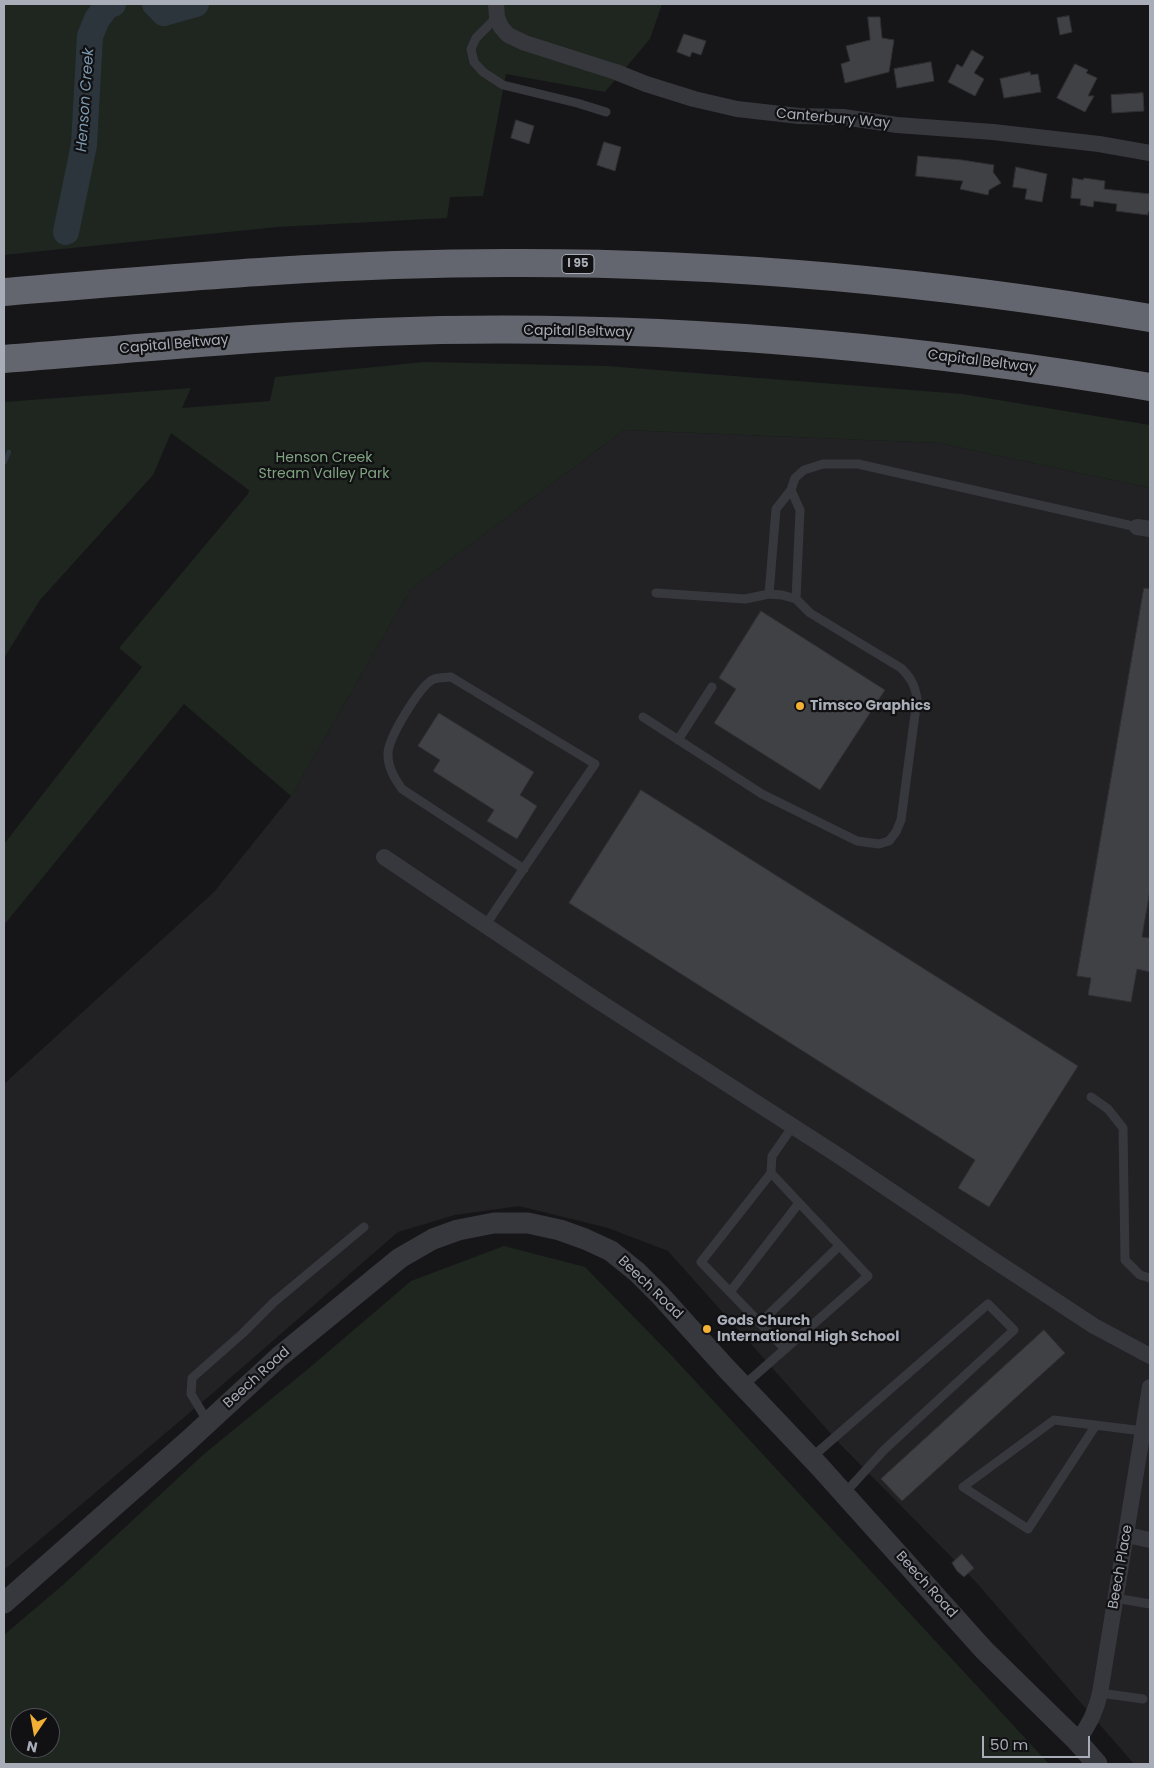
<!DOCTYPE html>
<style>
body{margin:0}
#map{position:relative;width:1154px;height:1768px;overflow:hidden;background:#161618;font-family:Poppins,sans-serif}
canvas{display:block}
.frame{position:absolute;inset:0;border:5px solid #a8adb8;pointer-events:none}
.north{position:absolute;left:10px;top:1708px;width:50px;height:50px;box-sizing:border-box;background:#111113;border:1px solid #4d4f55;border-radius:50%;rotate:192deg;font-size:14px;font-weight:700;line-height:20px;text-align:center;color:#a8adb8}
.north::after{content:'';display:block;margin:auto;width:18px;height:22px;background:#f2b134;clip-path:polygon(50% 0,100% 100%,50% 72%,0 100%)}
.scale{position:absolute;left:982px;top:1736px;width:108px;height:22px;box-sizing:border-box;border:2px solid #a8adb8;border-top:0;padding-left:6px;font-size:15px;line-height:18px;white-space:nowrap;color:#a8adb8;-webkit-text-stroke:4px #111113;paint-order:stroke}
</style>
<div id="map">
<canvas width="1154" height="1768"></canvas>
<div class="frame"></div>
<div class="north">N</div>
<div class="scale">50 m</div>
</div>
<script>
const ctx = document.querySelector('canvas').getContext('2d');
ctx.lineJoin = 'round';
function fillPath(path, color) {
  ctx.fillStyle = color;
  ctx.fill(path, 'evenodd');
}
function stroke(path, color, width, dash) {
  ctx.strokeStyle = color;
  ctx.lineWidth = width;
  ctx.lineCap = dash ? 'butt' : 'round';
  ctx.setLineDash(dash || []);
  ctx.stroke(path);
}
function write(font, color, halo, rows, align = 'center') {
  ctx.font = font + ' Poppins,sans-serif';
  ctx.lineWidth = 4.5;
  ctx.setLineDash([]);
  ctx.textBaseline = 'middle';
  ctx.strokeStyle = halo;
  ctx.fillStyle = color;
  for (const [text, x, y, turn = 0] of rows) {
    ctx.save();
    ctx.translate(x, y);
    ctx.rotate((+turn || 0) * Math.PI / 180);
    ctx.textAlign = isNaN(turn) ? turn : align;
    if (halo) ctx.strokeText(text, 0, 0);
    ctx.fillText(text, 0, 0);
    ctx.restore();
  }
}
fillPath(new Path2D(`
 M 624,430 L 939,443 L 1150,488 L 1150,1764 L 1134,1764 L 975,1581 L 840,1444 L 668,1251 L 608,1228 L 519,1206 L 455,1215 L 398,1232 L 214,1392 L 4,1570 L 4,1084 L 214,892 L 291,796 L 411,589 Z`), '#222225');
fillPath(new Path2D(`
 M 4,4 L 662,4 L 650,39 L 605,92 L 506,74 L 483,196 L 450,197 L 447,218 L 277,227 L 4,255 Z
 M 424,362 L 607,366 L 962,394 L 1150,425 L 1150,488 L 939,443 L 624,430 L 411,589 L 291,796 L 184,704 L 4,925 L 4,844 L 142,667 L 119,648 L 248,494 L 249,490 L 171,433 L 153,475 L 40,600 L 4,658 L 4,402 L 191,388 L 182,408 L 270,401 L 275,377 Z
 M 504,1246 L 585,1267 L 672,1356 L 1049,1764 L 4,1764 L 4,1635 L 64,1584 L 204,1454 L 308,1369 L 411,1281 ZM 20,1718 L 50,1718 L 50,1748 L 20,1748 Z`), '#1e261f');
stroke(new Path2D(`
 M 4,463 L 9,452`), '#2c353c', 4.5);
stroke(new Path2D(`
 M 155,4 L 164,13 L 196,4
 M 66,232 L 84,145 L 90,36 L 97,19 L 107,6 L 113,4`), '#2c353c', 26);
const building = new Path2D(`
 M 1069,16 L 1072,32 L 1060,35 L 1057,18 Z
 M 868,17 L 880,17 L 882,38 L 894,40 L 889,72 L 845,83 L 841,64 L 850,61 L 846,46 L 870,40 Z
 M 684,34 L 706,41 L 701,55 L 692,52 L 690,57 L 677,52 Z
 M 972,50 L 984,57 L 974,73 L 984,79 L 975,96 L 948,82 L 957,64 L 962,67 Z
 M 931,62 L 934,81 L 897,88 L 894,69 Z
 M 1075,64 L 1088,70 L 1086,73 L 1097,78 L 1088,96 L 1094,96 L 1085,112 L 1057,98 Z
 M 1030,72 L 1031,75 L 1038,74 L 1041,92 L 1004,98 L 1000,79 Z
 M 1143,93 L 1144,111 L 1112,113 L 1111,95 Z
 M 516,120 L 534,126 L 529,144 L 511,138 Z
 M 604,142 L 621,147 L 615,171 L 597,165 Z
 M 918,156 L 962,160 L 994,165 L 993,172 L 1001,183 L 989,190 L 988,195 L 960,189 L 963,181 L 916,176 Z
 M 1016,167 L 1047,174 L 1042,202 L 1025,199 L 1027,189 L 1013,187 Z
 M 1073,178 L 1083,180 L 1084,178 L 1105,181 L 1104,189 L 1150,194 L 1150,212 L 1148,212 L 1148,215 L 1116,211 L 1117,204 L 1094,201 L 1093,207 L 1080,205 L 1081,199 L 1071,198 Z
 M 1144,588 L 1150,589 L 1150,890 L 1142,937 L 1150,938 L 1150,972 L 1137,969 L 1131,1002 L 1088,995 L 1091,978 L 1077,976 Z
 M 761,611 L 885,690 L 820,790 L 714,723 L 736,689 L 719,678 Z
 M 439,713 L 534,772 L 520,795 L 537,806 L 517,839 L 487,821 L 494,810 L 433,771 L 440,760 L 418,746 Z
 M 641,790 L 1078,1066 L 989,1207 L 958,1188 L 975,1160 L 569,903 Z
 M 1044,1330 L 1065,1353 L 902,1501 L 881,1479 Z
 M 962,1554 L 974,1568 L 964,1577 L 957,1571 L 952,1563 Z`);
fillPath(building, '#404145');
stroke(building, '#303034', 1);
stroke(new Path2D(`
 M 497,17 L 476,38 L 471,49 L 474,62 L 483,72 L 503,85 L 577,103 L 606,112
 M 791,490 L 800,510 L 796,599
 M 769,594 L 776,509 L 791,490 L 795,478 L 804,470 L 823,464 L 858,464 L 1137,527
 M 643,717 L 762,794 L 857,841 L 879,844 L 889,841 L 896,832 L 901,820 L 917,699 C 915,685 911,678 901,668 L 810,613 L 796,599 L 782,595 L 769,594 L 745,599 L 656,593
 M 678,740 L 712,687
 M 485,926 C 521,872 558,818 595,764 L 451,677 C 445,678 437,677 432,680 C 419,688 387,739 388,755 C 388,768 395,779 402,789 L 524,869
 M 1091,1097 L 1108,1109 L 1123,1128 L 1125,1260 L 1140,1275 L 1150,1278
 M 771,1173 L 772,1156 L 793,1126
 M 730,1292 L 799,1203
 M 760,1323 L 839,1246
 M 743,1386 L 868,1276 L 771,1173 L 701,1262 L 785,1349
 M 208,1422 L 191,1394 L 192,1378 L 243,1333 L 274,1302 L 364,1227
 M 1096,1425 L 1028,1529 L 963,1487 L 1054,1420 L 1143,1431
 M 811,1458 L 988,1304 L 1014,1330 L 884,1450 L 844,1494
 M 1115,1598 L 1150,1604
 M 1100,1693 L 1143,1699`), '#37383d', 9);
stroke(new Path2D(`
 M 496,4 L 497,17 L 501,27 L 508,35 L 525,43 L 616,72 L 646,84 L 694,99 L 737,109 L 799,116 L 843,117 L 897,125 L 993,132 L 1099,144 L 1150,153
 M 1137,527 L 1150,529
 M 384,857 L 595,999 L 839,1156 L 992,1259 L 1094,1326 L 1150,1356
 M 1127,1535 L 1150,1540
 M 1077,1741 C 1089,1726 1096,1712 1100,1693 L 1150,1387`), '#37383d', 16);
stroke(new Path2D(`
 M 4,1603 L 189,1440 L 279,1357 L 400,1258 L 433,1239 L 458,1230 L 494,1223 L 528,1223 L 560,1230 L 585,1239 L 611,1251 L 637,1272 L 660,1295 L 725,1367 L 819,1466 L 984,1650 L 1077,1741 L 1097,1764`), '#37383d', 21);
stroke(new Path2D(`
 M 4,292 C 171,278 338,263 506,263 C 721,262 938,282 1150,318
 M 4,359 C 129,349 253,337 379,332 C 637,322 896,344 1150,387`), '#63666e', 28);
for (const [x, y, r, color] of [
 [800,706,5,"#f2b134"],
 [707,1329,5,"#f2b134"]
]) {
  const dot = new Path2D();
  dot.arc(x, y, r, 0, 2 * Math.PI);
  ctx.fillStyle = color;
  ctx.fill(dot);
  stroke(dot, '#111113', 2);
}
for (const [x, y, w] of [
 [578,264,32]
]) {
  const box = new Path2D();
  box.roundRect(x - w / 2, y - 9.5, w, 19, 4);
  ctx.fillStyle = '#111113';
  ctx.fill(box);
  stroke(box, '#a8adb8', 1);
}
write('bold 12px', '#a8adb8', null, [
 ["I 95",578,264]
]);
write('14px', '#a8adb8', '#111113', [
 ["Canterbury Way",833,119,5],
 ["Capital Beltway",578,332,1],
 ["Capital Beltway",174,345,-5],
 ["Capital Beltway",982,362,7],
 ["Beech Road",650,1288,44],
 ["Beech Road",257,1378,-42],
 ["Beech Place",1121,1567,-80],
 ["Beech Road",926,1585,48]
]);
write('14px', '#7fa381', '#111113', [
 ["Henson Creek",324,458],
 ["Stream Valley Park",324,474]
]);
write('bold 14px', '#a8adb8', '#111113', [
 ["Timsco Graphics",810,706],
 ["Gods Church",717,1321],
 ["International High School",717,1337]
], 'left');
write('italic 15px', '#7f9bb3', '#111113', [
 ["Henson Creek",86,100,-86]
]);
</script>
